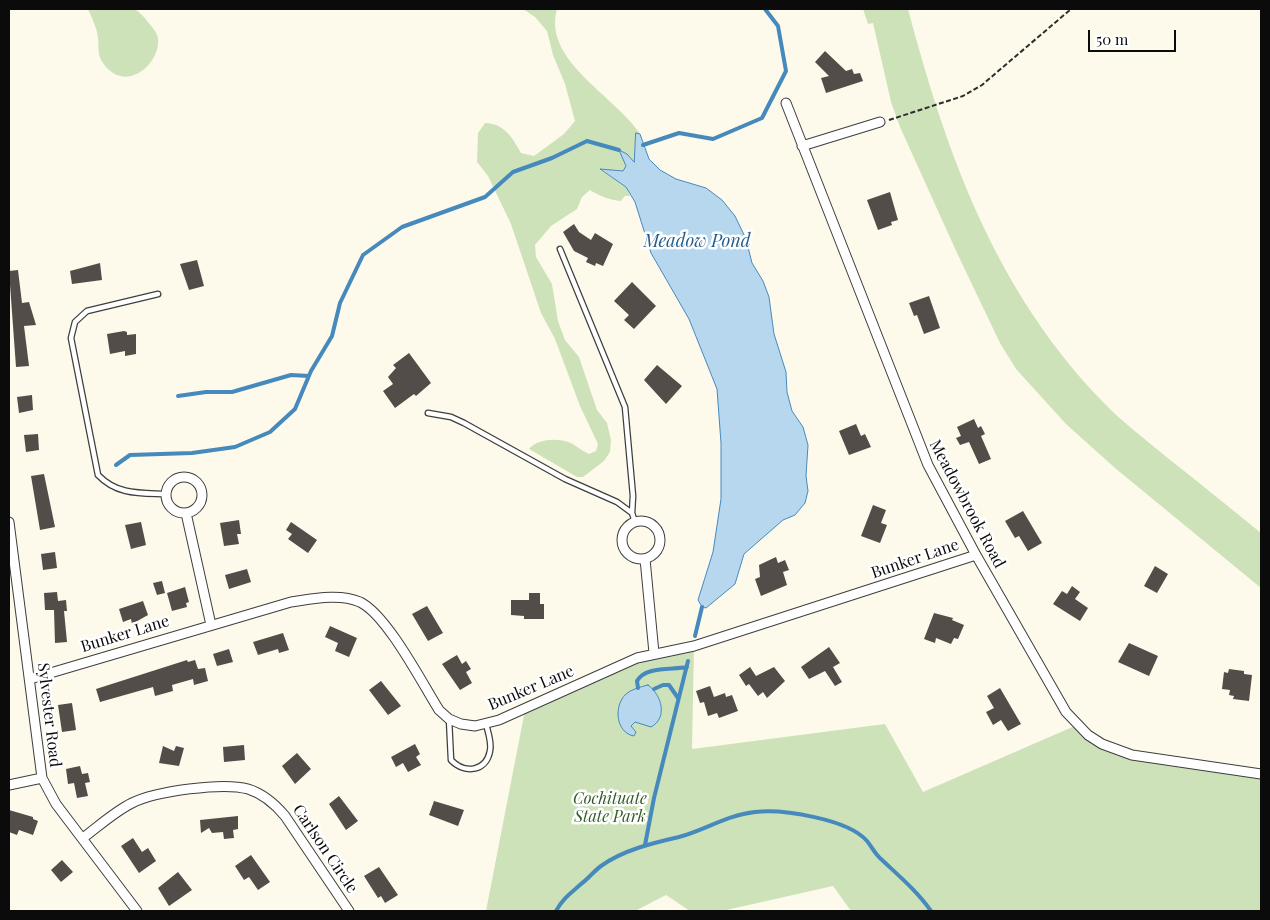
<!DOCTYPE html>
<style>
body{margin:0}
#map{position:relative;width:1270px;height:920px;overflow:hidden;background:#fdfaeb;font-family:"Playfair Display",serif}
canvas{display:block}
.frame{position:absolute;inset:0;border:10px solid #0b0b0b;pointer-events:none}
.scale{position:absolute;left:1088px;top:30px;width:88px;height:22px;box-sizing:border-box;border:2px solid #0b0b0b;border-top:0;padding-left:6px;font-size:15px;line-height:18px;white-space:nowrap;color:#0b0b0b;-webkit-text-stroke:4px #fff;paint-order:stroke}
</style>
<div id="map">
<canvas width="1270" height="920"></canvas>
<div class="frame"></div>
<div class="scale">50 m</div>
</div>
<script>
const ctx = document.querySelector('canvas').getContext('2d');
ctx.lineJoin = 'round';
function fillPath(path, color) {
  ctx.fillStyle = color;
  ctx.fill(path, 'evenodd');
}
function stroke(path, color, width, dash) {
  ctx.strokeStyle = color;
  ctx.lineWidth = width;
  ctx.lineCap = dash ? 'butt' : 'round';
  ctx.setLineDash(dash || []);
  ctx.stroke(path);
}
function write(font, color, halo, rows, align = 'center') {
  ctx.font = font + ' "Playfair Display",serif';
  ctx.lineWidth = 5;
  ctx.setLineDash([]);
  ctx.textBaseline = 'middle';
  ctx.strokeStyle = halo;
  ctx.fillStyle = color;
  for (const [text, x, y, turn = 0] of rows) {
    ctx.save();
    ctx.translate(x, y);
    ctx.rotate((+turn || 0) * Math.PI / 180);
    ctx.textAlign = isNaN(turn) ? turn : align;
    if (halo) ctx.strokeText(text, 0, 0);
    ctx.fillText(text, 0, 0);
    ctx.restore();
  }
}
fillPath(new Path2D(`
 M 88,9 C 100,9 124,6 134,9 C 139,11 145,18 148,22 C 151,26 157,32 158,38 C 161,64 125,95 103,63 C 97,55 99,47 98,38 C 97,28 92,18 88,9 Z
 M 523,9 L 557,9 C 542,61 617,97 640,134 L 636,133 L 634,163 L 620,151 L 626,166 L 623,171 L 600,170 L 626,187 L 630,196 L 625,196 L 621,201 C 610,200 599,196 590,190 L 582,197 L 577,209 L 551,226 L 535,245 L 536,257 L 552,284 L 558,321 L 565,340 L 579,357 L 597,410 L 607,423 L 611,440 L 610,452 L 604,461 L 583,477 L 577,477 L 529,449 C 537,439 556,438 568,442 C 575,444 582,451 589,454 L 596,451 L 598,444 L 580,406 L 555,339 L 541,313 L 511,224 L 488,176 L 477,162 L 478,133 L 485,123 C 505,124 512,137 521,153 L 534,156 L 564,134 L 575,121 L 565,84 L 553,55 L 547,31 L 535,17 Z
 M 863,9 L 908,9 C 947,156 996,292 1104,403 C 1122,422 1144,438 1164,455 C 1197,481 1229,507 1261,533 L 1261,588 L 1115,468 L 1066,424 L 1016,369 L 1000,343 L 957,253 L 900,127 L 891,102 L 873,23 L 868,24 Z
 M 694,646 L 692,749 L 885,724 L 923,792 L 1077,725 L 1117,751 L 1261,774 L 1261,911 L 851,911 L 833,886 L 722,911 L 690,911 L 666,895 L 635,911 L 486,911 L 525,710 L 621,664 Z`), '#cee2ba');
const water = new Path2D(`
 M 636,133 L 640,134 L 649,159 L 660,170 L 676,179 L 706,188 L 722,200 L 735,216 L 746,239 L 752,263 L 763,281 L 769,297 L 774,334 L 786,372 L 787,392 L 792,411 L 803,427 L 808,445 L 806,476 L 808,491 L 805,503 L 795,515 L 783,520 L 744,554 L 735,584 L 706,608 L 702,607 L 698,600 L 713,552 L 721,499 L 721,443 L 717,389 L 689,319 L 651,253 L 635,202 L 626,187 L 600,169 L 623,171 L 626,166 L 619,150 L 627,154 L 634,162 Z
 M 648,685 C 662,695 668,718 651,727 L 635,722 L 631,726 L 636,732 L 634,736 C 616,733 613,706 626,694 C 632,689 640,687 648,685 Z`);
fillPath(water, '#b6d7ee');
stroke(water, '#4689bc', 1);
stroke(new Path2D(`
 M 643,145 L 679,133 L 713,139 L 762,118 L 786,71 L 778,26 L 765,9
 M 178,396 L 206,392 L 232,392 L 291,375 L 309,376
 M 116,465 L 130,455 L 192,453 L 235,447 L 270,432 L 295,409 L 311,371 L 332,336 L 340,303 L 363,255 L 402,227 L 485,197 L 513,172 L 552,158 L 587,141 L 619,150
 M 695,636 L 702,607
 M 638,688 L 637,681 C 645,666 672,670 687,667
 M 654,689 L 663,685 L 669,685 L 678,698
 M 645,845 L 654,798 L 688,661
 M 556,911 C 563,898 571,893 581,884 C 588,879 594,871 601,866 C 623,850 653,843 679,837 C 705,830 727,815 755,812 C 783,809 848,819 867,841 C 872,847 875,854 881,859 C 899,876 917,891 931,911`), '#4689bc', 4);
fillPath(new Path2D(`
 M 825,51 L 846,71 L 852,69 L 854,74 L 860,73 L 863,81 L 826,93 L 821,78 L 829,76 L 815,62 Z
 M 890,192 L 898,220 L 891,222 L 892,225 L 878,230 L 867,200 Z
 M 574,224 L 579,232 L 591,240 L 595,233 L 613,244 L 603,266 L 596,263 L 595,266 L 586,262 L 588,258 L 574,251 L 563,232 Z
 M 197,260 L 204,286 L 189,290 L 180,264 Z
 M 100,263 L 102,280 L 72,284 L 70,271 Z
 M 18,270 L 22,303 L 29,302 L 36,325 L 24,326 L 29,366 L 16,367 L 9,271 Z
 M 632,282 L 656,306 L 634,329 L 624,320 L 629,315 L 614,301 Z
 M 929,296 L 940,328 L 924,334 L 917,315 L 914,316 L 909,303 Z
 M 124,331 L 127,332 L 127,335 L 136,334 L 136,354 L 125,356 L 125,351 L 110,354 L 107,334 Z
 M 409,353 L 431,383 L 416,396 L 414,394 L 395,408 L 383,391 L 393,384 L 388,377 L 396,368 L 393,365 Z
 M 657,365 L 682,386 L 666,404 L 644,380 Z
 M 32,395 L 33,410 L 19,413 L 17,397 Z
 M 974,419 L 978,428 L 981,426 L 985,434 L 981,436 L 991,459 L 979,464 L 969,442 L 960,445 L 956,438 L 961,436 L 957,427 Z
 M 856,424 L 861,436 L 865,434 L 871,447 L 849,455 L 839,431 Z
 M 38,434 L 39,450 L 26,452 L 24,435 Z
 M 44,474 L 55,527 L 40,530 L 31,476 Z
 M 873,505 L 886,510 L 881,523 L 887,525 L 880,543 L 861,536 Z
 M 1023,511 L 1042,543 L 1028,551 L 1019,536 L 1015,538 L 1005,521 Z
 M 239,520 L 241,534 L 237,534 L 239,544 L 224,546 L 220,523 Z
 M 141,522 L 146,545 L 131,549 L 125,525 Z
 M 291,522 L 317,540 L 308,553 L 288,539 L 292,534 L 286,530 Z
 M 55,552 L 57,568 L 43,570 L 41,554 Z
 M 776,557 L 778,563 L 785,560 L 789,570 L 783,572 L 787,585 L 761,596 L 755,579 L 760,577 L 759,565 Z
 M 1155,566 L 1168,574 L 1157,593 L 1144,586 Z
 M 247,569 L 251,582 L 229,589 L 225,575 Z
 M 162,581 L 165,593 L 157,595 L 153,583 Z
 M 1072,586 L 1080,592 L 1075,599 L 1088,608 L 1080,621 L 1053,604 L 1062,591 L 1067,594 Z
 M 185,587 L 189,602 L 186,603 L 187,607 L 172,611 L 167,593 Z
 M 57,592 L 58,601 L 66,600 L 67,611 L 64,611 L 67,642 L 55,643 L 54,610 L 45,610 L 44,593 Z
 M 529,593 L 540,593 L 540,604 L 544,604 L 544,619 L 524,619 L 524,616 L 511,615 L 511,600 L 529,600 Z
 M 143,601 L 148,615 L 132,624 L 131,619 L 123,622 L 119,609 Z
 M 427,606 L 443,633 L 428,641 L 412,614 Z
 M 934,613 L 953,618 L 952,620 L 964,625 L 958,639 L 954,638 L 951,644 L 936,638 L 935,643 L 924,639 Z
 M 330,626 L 357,638 L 349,657 L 335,651 L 338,643 L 325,637 Z
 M 283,633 L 289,650 L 279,653 L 278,649 L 258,655 L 253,642 Z
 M 1129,643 L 1158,656 L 1149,676 L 1118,662 Z
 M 829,647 L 840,663 L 833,667 L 842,682 L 835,686 L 825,671 L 809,679 L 801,667 Z
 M 229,649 L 233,662 L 217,666 L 213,654 Z
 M 457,655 L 462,664 L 466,661 L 471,669 L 466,672 L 472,683 L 460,690 L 442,664 Z
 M 187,660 L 188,662 L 195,660 L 198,669 L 205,668 L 208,681 L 194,685 L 193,679 L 172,685 L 173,691 L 155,696 L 153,687 L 100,702 L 96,689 Z
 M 750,667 L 756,676 L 774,667 L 785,681 L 767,698 L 763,692 L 758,696 L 749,684 L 746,686 L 739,675 Z
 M 1229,669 L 1244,671 L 1244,674 L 1252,675 L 1249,701 L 1233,699 L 1234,696 L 1229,695 L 1230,690 L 1222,689 L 1224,672 L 1228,673 Z
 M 381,681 L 401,706 L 388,715 L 369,690 Z
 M 710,686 L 714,697 L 725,693 L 726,697 L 732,695 L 738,711 L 719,718 L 717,713 L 708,716 L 704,702 L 700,703 L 696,691 Z
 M 1000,688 L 1021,724 L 1008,731 L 1001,720 L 993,725 L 986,712 L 994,708 L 987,696 Z
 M 72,703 L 76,730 L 62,732 L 58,705 Z
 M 415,744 L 420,754 L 416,757 L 421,765 L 408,772 L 403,763 L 396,767 L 391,757 Z
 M 244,745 L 245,760 L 224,762 L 223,747 Z
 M 163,746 L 174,751 L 176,746 L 184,748 L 179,766 L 159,763 Z
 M 297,753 L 311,769 L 295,784 L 282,766 Z
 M 80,766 L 82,774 L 88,773 L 90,782 L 85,783 L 88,796 L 77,798 L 74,783 L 68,784 L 66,769 Z
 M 339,796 L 358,821 L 346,830 L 329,804 Z
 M 434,801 L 464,810 L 458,826 L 429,815 Z
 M 9,810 L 33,817 L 33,819 L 38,821 L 33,835 L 19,830 L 17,835 L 9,832 Z
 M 238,816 L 238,829 L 233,830 L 234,838 L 224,839 L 223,832 L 212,833 L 209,828 L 201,833 L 200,820 Z
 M 133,838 L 142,852 L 148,848 L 156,861 L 139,873 L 121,846 Z
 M 251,855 L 270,882 L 258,890 L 249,877 L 244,880 L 235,866 Z
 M 62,860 L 73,872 L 61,882 L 51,870 Z
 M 379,867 L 398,895 L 385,903 L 381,896 L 378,898 L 364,876 Z
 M 178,872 L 192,890 L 169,906 L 158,888 Z`), '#524d49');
const service = new Path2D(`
 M 560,249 L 625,407 L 633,496 L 632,513 L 635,522
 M 158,294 L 87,311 L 75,322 L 71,338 L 98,475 C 117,495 140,493 165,494
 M 428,413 L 451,417 L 464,423 L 565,479 L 617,502 L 632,513
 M 449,719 L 451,760 C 464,774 486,772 490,751 C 492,743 488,732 486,724`);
const minor = new Path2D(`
 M 786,103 L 928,465 L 976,555 L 1066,712 L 1088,735 L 1102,744 L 1132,755 L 1261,774
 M 802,146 L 880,122
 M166 495a18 18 0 1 1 36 0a18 18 0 1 1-36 0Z
 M 186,513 L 211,625
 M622 540a19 19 0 1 1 38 0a19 19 0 1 1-38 0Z
 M 9,522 L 42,778 L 56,804 L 137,911
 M 645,559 L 654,653
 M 30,679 L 291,602 C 312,599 339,593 360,602 C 387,615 422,683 439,710 L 449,719 L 461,724 L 475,726 L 499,720 L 637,658 L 694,646 L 976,555
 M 9,785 L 42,778
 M 83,838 C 99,826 114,812 132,803 C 156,791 223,782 248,789 C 264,794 275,804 285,816 L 349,911`);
stroke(service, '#3e3e3e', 7);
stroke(minor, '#3e3e3e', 11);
stroke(new Path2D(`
 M 889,120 L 963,96 L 982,85 L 1071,9`), '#2d2d2d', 2, [5, 2.5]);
stroke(service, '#fff', 4.5);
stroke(minor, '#fff', 9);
write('16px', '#0b0b0b', '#fff', [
 ["Meadowbrook Road",967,504,62],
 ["Bunker Lane",915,559,-19],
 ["Bunker Lane",125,634,-17],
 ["Bunker Lane",531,688,-23],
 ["Sylvester Road",49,715,83],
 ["Carlson Circle",325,849,56]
]);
write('italic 16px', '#2e5a24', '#fff', [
 ["Cochituate",610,799],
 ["State Park",610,817]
]);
write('italic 18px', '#245c8d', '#fff', [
 ["Meadow Pond",697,241]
]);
</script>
